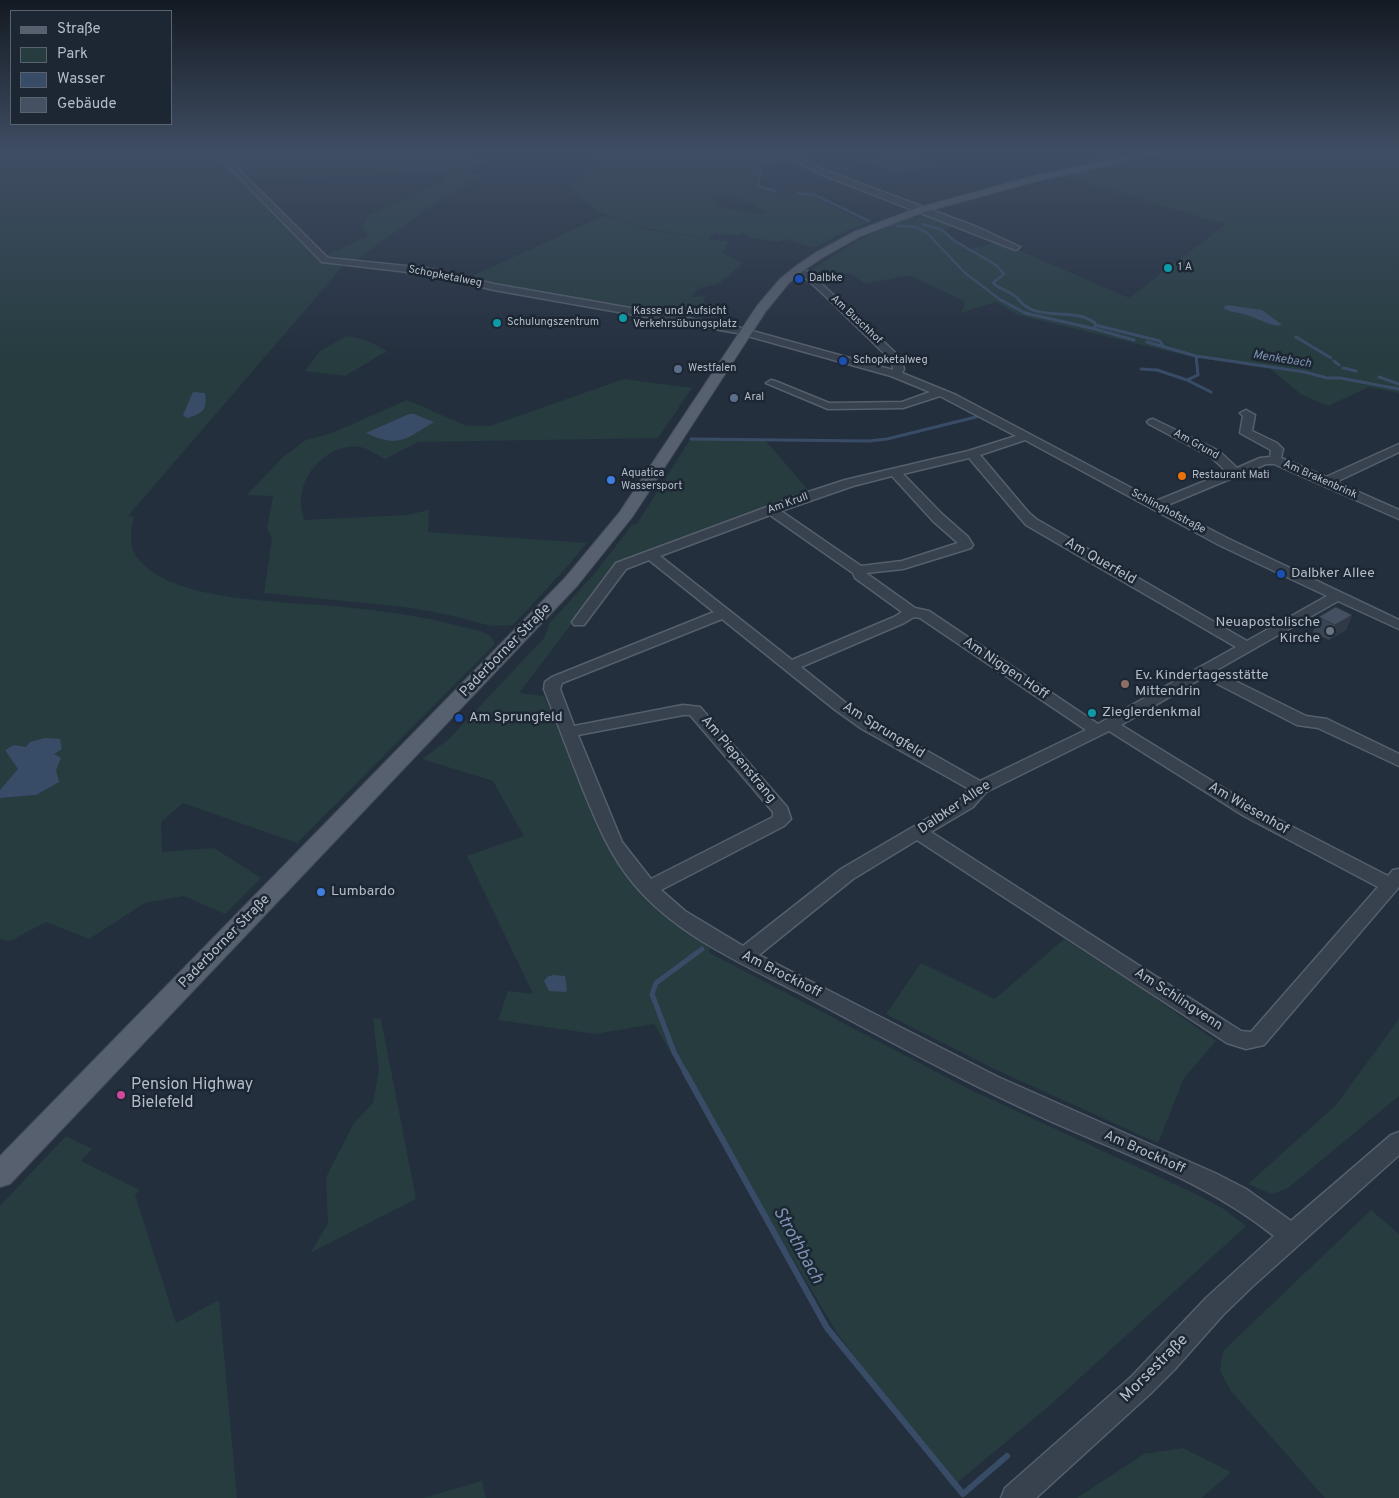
<!DOCTYPE html>
<meta charset="utf-8">
<style>
body{margin:0}
#map{position:relative;width:1399px;height:1498px;overflow:hidden;background:#242f3e;font-family:Overpass,sans-serif}
canvas{display:block}
.legend{position:absolute;left:10px;top:10px;width:162px;height:115px;box-sizing:border-box;background:#1d2633;border:1px solid #59626f;margin:0;padding:6px 9px;list-style:none;font-size:15px;color:#b4bcc9}
.legend li{display:flex;align-items:center;gap:10px;height:25px}
.legend b{width:25px;border:1px solid #59626f}
</style>
<div id="map">
<canvas width="1399" height="1498"></canvas>
<ul class="legend">
<li><b style="height:6px;background:#56606e"></b>Straße</li>
<li><b style="height:14px;background:#263c3f"></b>Park</li>
<li><b style="height:14px;background:#394c67"></b>Wasser</li>
<li><b style="height:14px;background:#455162"></b>Gebäude</li>
</ul>
</div>
<script>
const ctx = document.querySelector('canvas').getContext('2d');
ctx.lineJoin = 'round';
function fillPath(path, color) {
  ctx.fillStyle = color;
  ctx.fill(path, 'evenodd');
}
function stroke(path, color, width, dash) {
  ctx.strokeStyle = color;
  ctx.lineWidth = width;
  ctx.lineCap = dash ? 'butt' : 'round';
  ctx.setLineDash(dash || []);
  ctx.stroke(path);
}
function write(font, color, halo, rows, align = 'center') {
  ctx.font = font + ' Overpass,sans-serif';
  ctx.lineWidth = 5;
  ctx.setLineDash([]);
  ctx.textBaseline = 'middle';
  ctx.strokeStyle = halo;
  ctx.fillStyle = color;
  for (const [text, x, y, turn = 0] of rows) {
    ctx.save();
    ctx.translate(x, y);
    ctx.rotate((+turn || 0) * Math.PI / 180);
    ctx.textAlign = isNaN(turn) ? turn : align;
    if (halo) ctx.strokeText(text, 0, 0);
    ctx.fillText(text, 0, 0);
    ctx.restore();
  }
}
fillPath(new Path2D(`
 M 0,151 L 212,151 L 319,261 L 343,266 L 128,516 L 134,517 C 130,534 128,549 142,563 C 180,603 290,601 343,607 C 383,611 424,616 463,627 C 474,630 492,631 495,644 L 297,843 L 183,803 L 161,822 L 162,852 L 214,848 L 261,878 L 225,914 L 184,896 L 145,903 L 89,939 L 46,922 L 10,941 L 0,939 L 0,798 L 36,795 L 26,747 L 14,745 L 5,750 L 19,769 L 0,790 Z
 M 220,151 L 472,151 L 482,163 L 468,174 L 484,175 L 431,206 L 355,261 L 326,258 L 324,256 L 368,236 L 362,227 L 368,216 L 444,179 L 447,174 L 248,178 Z
 M 566,151 L 781,151 L 798,163 L 760,167 L 763,174 L 760,178 L 759,185 L 782,195 L 805,192 L 856,218 L 872,221 L 846,231 L 814,248 L 785,239 L 778,242 L 750,238 L 747,234 L 741,233 L 738,236 L 715,233 L 709,239 C 673,232 630,229 597,210 C 586,204 577,194 567,186 L 606,162 ZM 734,197 L 765,211 L 765,212 L 755,214 L 718,207 L 715,198 Z
 M 902,151 L 912,151 L 950,166 L 893,172 L 853,159 Z
 M 1097,151 L 1166,151 L 1085,164 Z
 M 1190,151 L 1399,151 L 1399,393 L 1369,387 L 1328,406 L 1302,395 L 1270,369 L 1188,356 L 1018,315 L 996,302 L 960,313 L 964,307 L 964,301 L 909,275 L 865,284 L 850,273 L 818,279 L 811,273 L 812,269 L 860,239 L 894,224 L 927,214 L 959,224 L 944,230 L 957,241 L 971,249 L 1000,242 L 1129,298 L 1226,224 L 1060,176 Z
 M 603,216 L 649,230 L 729,242 L 722,253 L 741,262 L 740,266 L 720,283 L 698,289 L 691,297 L 705,296 L 703,305 L 692,319 L 468,278 Z
 M 346,336 L 366,340 L 387,351 L 345,376 L 305,371 L 320,351 Z
 M 624,379 L 692,388 L 658,438 L 418,442 L 385,459 C 377,455 368,448 360,447 C 324,442 291,484 304,517 L 303,520 L 407,515 L 429,510 L 428,532 L 587,543 L 566,568 L 513,625 L 491,626 L 445,614 L 405,607 L 264,593 L 272,539 L 267,528 L 273,496 L 247,495 L 283,457 L 306,440 L 332,433 L 407,400 L 467,426 L 490,426 Z
 M 691,438 L 765,440 L 809,491 L 764,507 L 765,509 L 617,564 L 519,693 L 544,696 L 596,823 L 613,856 L 637,887 L 708,944 L 710,953 L 969,1089 L 1196,1194 L 1222,1208 L 1246,1226 L 1048,1407 L 952,1487 L 837,1333 L 654,1024 L 595,1034 L 498,1020 L 508,991 L 533,994 L 467,856 L 524,836 L 493,781 L 422,759 L 449,739 L 544,638 L 550,623 L 595,573 L 632,525 L 637,524 Z
 M 1064,939 L 1133,983 L 1216,1041 L 1184,1078 L 1158,1143 L 992,1068 L 886,1014 L 921,963 L 995,999 Z
 M 373,1018 L 381,1019 L 416,1199 L 310,1253 L 328,1224 L 326,1177 L 354,1123 L 373,1103 L 379,1069 Z
 M 1399,1019 L 1399,1096 L 1288,1188 L 1272,1194 L 1248,1184 L 1336,1105 Z
 M 66,1136 L 92,1149 L 81,1161 L 140,1190 L 135,1195 L 176,1323 L 219,1300 L 237,1498 L 0,1498 L 0,1206 Z
 M 1371,1210 L 1399,1234 L 1399,1498 L 1325,1498 L 1231,1391 L 1220,1371 L 1223,1351 Z
 M 1183,1448 L 1231,1472 L 1202,1498 L 1077,1498 L 1144,1454 Z
 M 482,1481 L 486,1498 L 423,1498 Z`), '#263c3f');
fillPath(new Path2D(`
 M 1227,305 L 1262,310 L 1282,325 C 1271,328 1255,316 1243,314 C 1236,312 1229,312 1223,308 Z
 M 193,392 L 205,393 C 208,410 202,414 187,418 L 183,415 Z
 M 409,414 L 414,414 L 434,422 C 404,440 399,448 366,433 Z
 M 45,738 L 60,739 L 62,749 L 54,754 L 61,758 L 56,770 L 59,782 L 36,795 L 0,798 L 0,790 L 18,769 L 5,750 L 14,745 L 26,747 L 30,742 Z
 M 553,975 L 565,976 L 567,989 L 566,992 L 549,991 L 544,981 L 547,977 Z`), '#394c67');
stroke(new Path2D(`
 M 724,151 L 736,153
 M 734,151 L 760,170 L 762,174 L 759,178 L 758,186 L 775,191
 M 797,193 L 815,195 L 869,221
 M 922,224 L 942,230 L 955,241 L 996,265 L 1004,274 L 993,283 C 1001,291 1013,291 1020,301
 M 897,226 L 916,227 L 927,233 L 965,273 L 1002,301`), '#394c67', 2.5);
stroke(new Path2D(`
 M 1001,300 L 1025,313 L 1095,329
 M 1019,300 C 1037,323 1073,306 1095,323 L 1095,329 L 1134,340
 M 1095,325 L 1160,341 L 1163,346
 M 1296,337 L 1331,358
 M 1147,342 L 1196,356 L 1305,372 L 1327,378 L 1340,378 L 1399,389
 M 1334,361 L 1339,365
 M 1343,368 L 1356,371
 M 1141,369 L 1157,370 L 1187,380 L 1198,375 L 1196,356
 M 1379,377 L 1399,384
 M 1187,380 L 1211,392
 M 691,439 L 869,441 L 887,439 L 976,417`), '#394c67', 3);
stroke(new Path2D(`
 M 686,1074 L 674,1052 L 652,994 L 656,983 L 702,949`), '#394c67', 5);
stroke(new Path2D(`
 M 685,1072 L 827,1328 L 963,1494 L 1007,1456`), '#394c67', 6);
const minor = new Path2D(`
 M 213,151 L 220,151 L 328,258 L 425,268 L 494,284 L 738,327 L 893,370 L 892,361 L 821,292 L 803,276 L 791,271 L 796,268 L 809,272 L 901,358 L 904,369 L 902,373 L 956,395 L 1156,501 L 1227,472 L 1211,457 L 1149,424 L 1147,422 L 1149,420 L 1153,419 L 1219,451 L 1237,468 L 1260,458 L 1270,457 L 1271,450 L 1240,433 L 1243,416 L 1240,413 L 1246,410 L 1255,415 L 1252,431 L 1277,443 L 1283,449 L 1281,458 L 1326,477 L 1399,444 L 1399,452 L 1336,482 L 1399,510 L 1399,519 L 1274,464 L 1266,464 L 1165,506 L 1229,539 L 1399,620 L 1399,629 L 1338,601 L 1215,671 L 1306,716 L 1327,719 L 1399,754 L 1399,766 L 1318,728 L 1297,725 L 1204,677 L 1121,725 L 1256,808 L 1388,876 L 1393,870 L 1399,869 L 1399,887 L 1264,1045 L 1246,1049 L 1227,1043 L 917,840 L 853,879 L 759,955 L 998,1077 L 1217,1174 L 1246,1189 L 1291,1221 L 1391,1135 L 1399,1132 L 1399,1155 L 1253,1286 L 1223,1315 L 1175,1369 L 1150,1394 L 1036,1498 L 1001,1498 L 1005,1488 L 1132,1376 L 1206,1298 L 1274,1236 C 1207,1182 1126,1155 1050,1121 C 964,1082 882,1037 799,993 C 741,963 676,935 633,883 C 609,854 596,821 582,787 C 569,754 557,722 544,689 L 545,682 L 552,677 L 714,612 L 649,560 L 626,569 L 584,625 L 574,625 L 572,622 L 616,563 L 802,494 L 845,480 L 968,451 L 1016,436 L 940,396 L 903,408 L 828,409 L 766,383 L 771,380 L 775,381 L 829,403 L 902,402 L 930,392 L 891,376 L 737,333 L 494,290 L 425,274 L 322,262 ZM 1025,440 L 1219,545 L 1327,596 L 1247,641 L 1036,519 L 1029,513 L 980,455 ZM 969,458 L 1026,525 L 1236,647 L 1098,724 L 929,611 L 915,608 L 866,573 L 903,569 L 971,548 L 973,545 L 968,537 L 943,515 L 903,474 ZM 892,476 L 933,521 L 958,543 L 902,561 L 861,566 L 781,511 L 853,486 ZM 770,515 L 853,573 L 855,578 L 902,612 L 894,617 L 792,660 L 660,556 ZM 914,617 L 920,618 L 1086,730 L 980,781 L 874,721 L 846,703 L 801,667 L 904,623 ZM 722,619 L 834,709 L 862,729 L 969,789 L 961,799 L 841,869 L 743,946 L 685,911 L 661,890 L 784,826 L 791,819 L 787,807 L 700,707 L 683,705 L 574,726 L 560,689 L 562,683 ZM 683,715 L 690,715 L 773,812 L 773,817 L 651,879 L 622,842 L 578,735 ZM 1109,731 L 1244,816 L 1378,887 L 1251,1032 L 1241,1031 L 931,832 L 973,807 L 986,792 Z
 M 782,151 L 790,151 L 816,167 L 977,227 L 1020,247 L 1016,250 L 1013,249 L 818,173 L 796,162 Z`);
const major = new Path2D(`
 M 1153,151 L 1175,151 L 1041,180 L 924,212 L 861,236 L 822,258 L 804,270 L 788,284 L 766,311 L 633,516 L 577,586 L 10,1184 L 0,1187 L 0,1156 L 565,578 L 619,513 L 757,306 L 780,279 L 796,266 L 815,253 L 854,232 L 917,208 L 1041,174 Z`);
stroke(minor, '#565f6c', 3);
stroke(major, '#414a57', 2);
fillPath(minor, '#38414e');
fillPath(major, '#56606e');
fillPath(new Path2D(`
 M 1352,615 L 1346,630 L 1329,640 L 1313,632 L 1319,617 Z`), '#3b4654');
fillPath(new Path2D(`
 M 1352,615 L 1346,630 L 1329,640 L 1335,625 Z`), '#303945');
const building = new Path2D(`
 M 1336,607 L 1352,615 L 1335,625 L 1319,617 Z`);
fillPath(building, '#455162');
stroke(building, '#303945', 1);
const sky = ctx.createLinearGradient(0, 0, 0, 361);
sky.addColorStop(0, '#141a22');
sky.addColorStop(0.42, '#3f4d63');
sky.addColorStop(1, '#3f4d6300');
ctx.fillStyle = sky;
ctx.fillRect(0, 0, 1399, 361);
for (const [x, y, r, color] of [
 [1168,268,5,"#0f9aa8"],
 [799,279,5,"#1a4fb4"],
 [623,318,5,"#0f9aa8"],
 [497,323,5,"#0f9aa8"],
 [843,361,5,"#1a4fb4"],
 [678,369,5,"#5c6f8a"],
 [734,398,5,"#5c6f8a"],
 [1182,476,5,"#e8710a"],
 [611,480,5,"#3f7fe0"],
 [1281,574,5,"#1a4fb4"],
 [1330,631,5,"#6b7280"],
 [1125,684,5,"#8d6e63"],
 [1092,713,5,"#0f9aa8"],
 [459,718,5,"#1a4fb4"],
 [321,892,5,"#3f7fe0"],
 [121,1095,5,"#d1479c"]
]) {
  const dot = new Path2D();
  dot.arc(x, y, r, 0, 2 * Math.PI);
  ctx.fillStyle = color;
  ctx.fill(dot);
  stroke(dot, '#1d2633', 2);
}
write('11px', '#b4bcc9', '#1d2633', [
 ["1 A",1178,268],
 ["Dalbke",809,279],
 ["Kasse und Aufsicht",633,312],
 ["Verkehrsübungsplatz",633,325],
 ["Schulungszentrum",507,323],
 ["Schopketalweg",853,361],
 ["Westfalen",688,369],
 ["Aral",744,398],
 ["Aquatica",621,474],
 ["Wassersport",621,487],
 ["Restaurant Mati",1192,476]
], 'left');
write('11px', '#b4bcc9', '#1d2633', [
 ["Schopketalweg",445,277,11],
 ["Am Buschhof",856,320,43],
 ["Am Grund",1196,445,29],
 ["Am Brakenbrink",1320,480,24],
 ["Am Krull",788,504,-20],
 ["Schlinghofstraße",1168,512,28]
]);
write('italic 12px', '#7c92b1', '#1d2633', [
 ["Menkebach",1282,360,9]
]);
write('14px', '#b4bcc9', '#1d2633', [
 ["Am Querfeld",1100,562,30],
 ["Paderborner Straße",506,651,-46],
 ["Am Niggen Hoff",1005,669,34],
 ["Am Sprungfeld",883,731,32],
 ["Am Piepenstrang",738,760,50],
 ["Dalbker Allee",955,808,-34],
 ["Am Wiesenhof",1248,809,30],
 ["Paderborner Straße",225,942,-46],
 ["Am Brockhoff",781,975,27],
 ["Am Schlingvenn",1178,1000,33],
 ["Am Brockhoff",1144,1153,24]
]);
write('14px', '#b4bcc9', '#1d2633', [
 ["Dalbker Allee",1291,574],
 ["Neuapostolische",1320,623,"right"],
 ["Kirche",1320,639,"right"],
 ["Ev. Kindertagesstätte",1135,676],
 ["Mittendrin",1135,692],
 ["Zieglerdenkmal",1102,713],
 ["Am Sprungfeld",469,718],
 ["Lumbardo",331,892]
], 'left');
write('16px', '#b4bcc9', '#1d2633', [
 ["Pension Highway",131,1086],
 ["Bielefeld",131,1104]
], 'left');
write('16px', '#b4bcc9', '#1d2633', [
 ["Morsestraße",1155,1369,-45]
]);
write('italic 18px', '#7c92b1', '#1d2633', [
 ["Strothbach",797,1246,61]
]);
</script>
